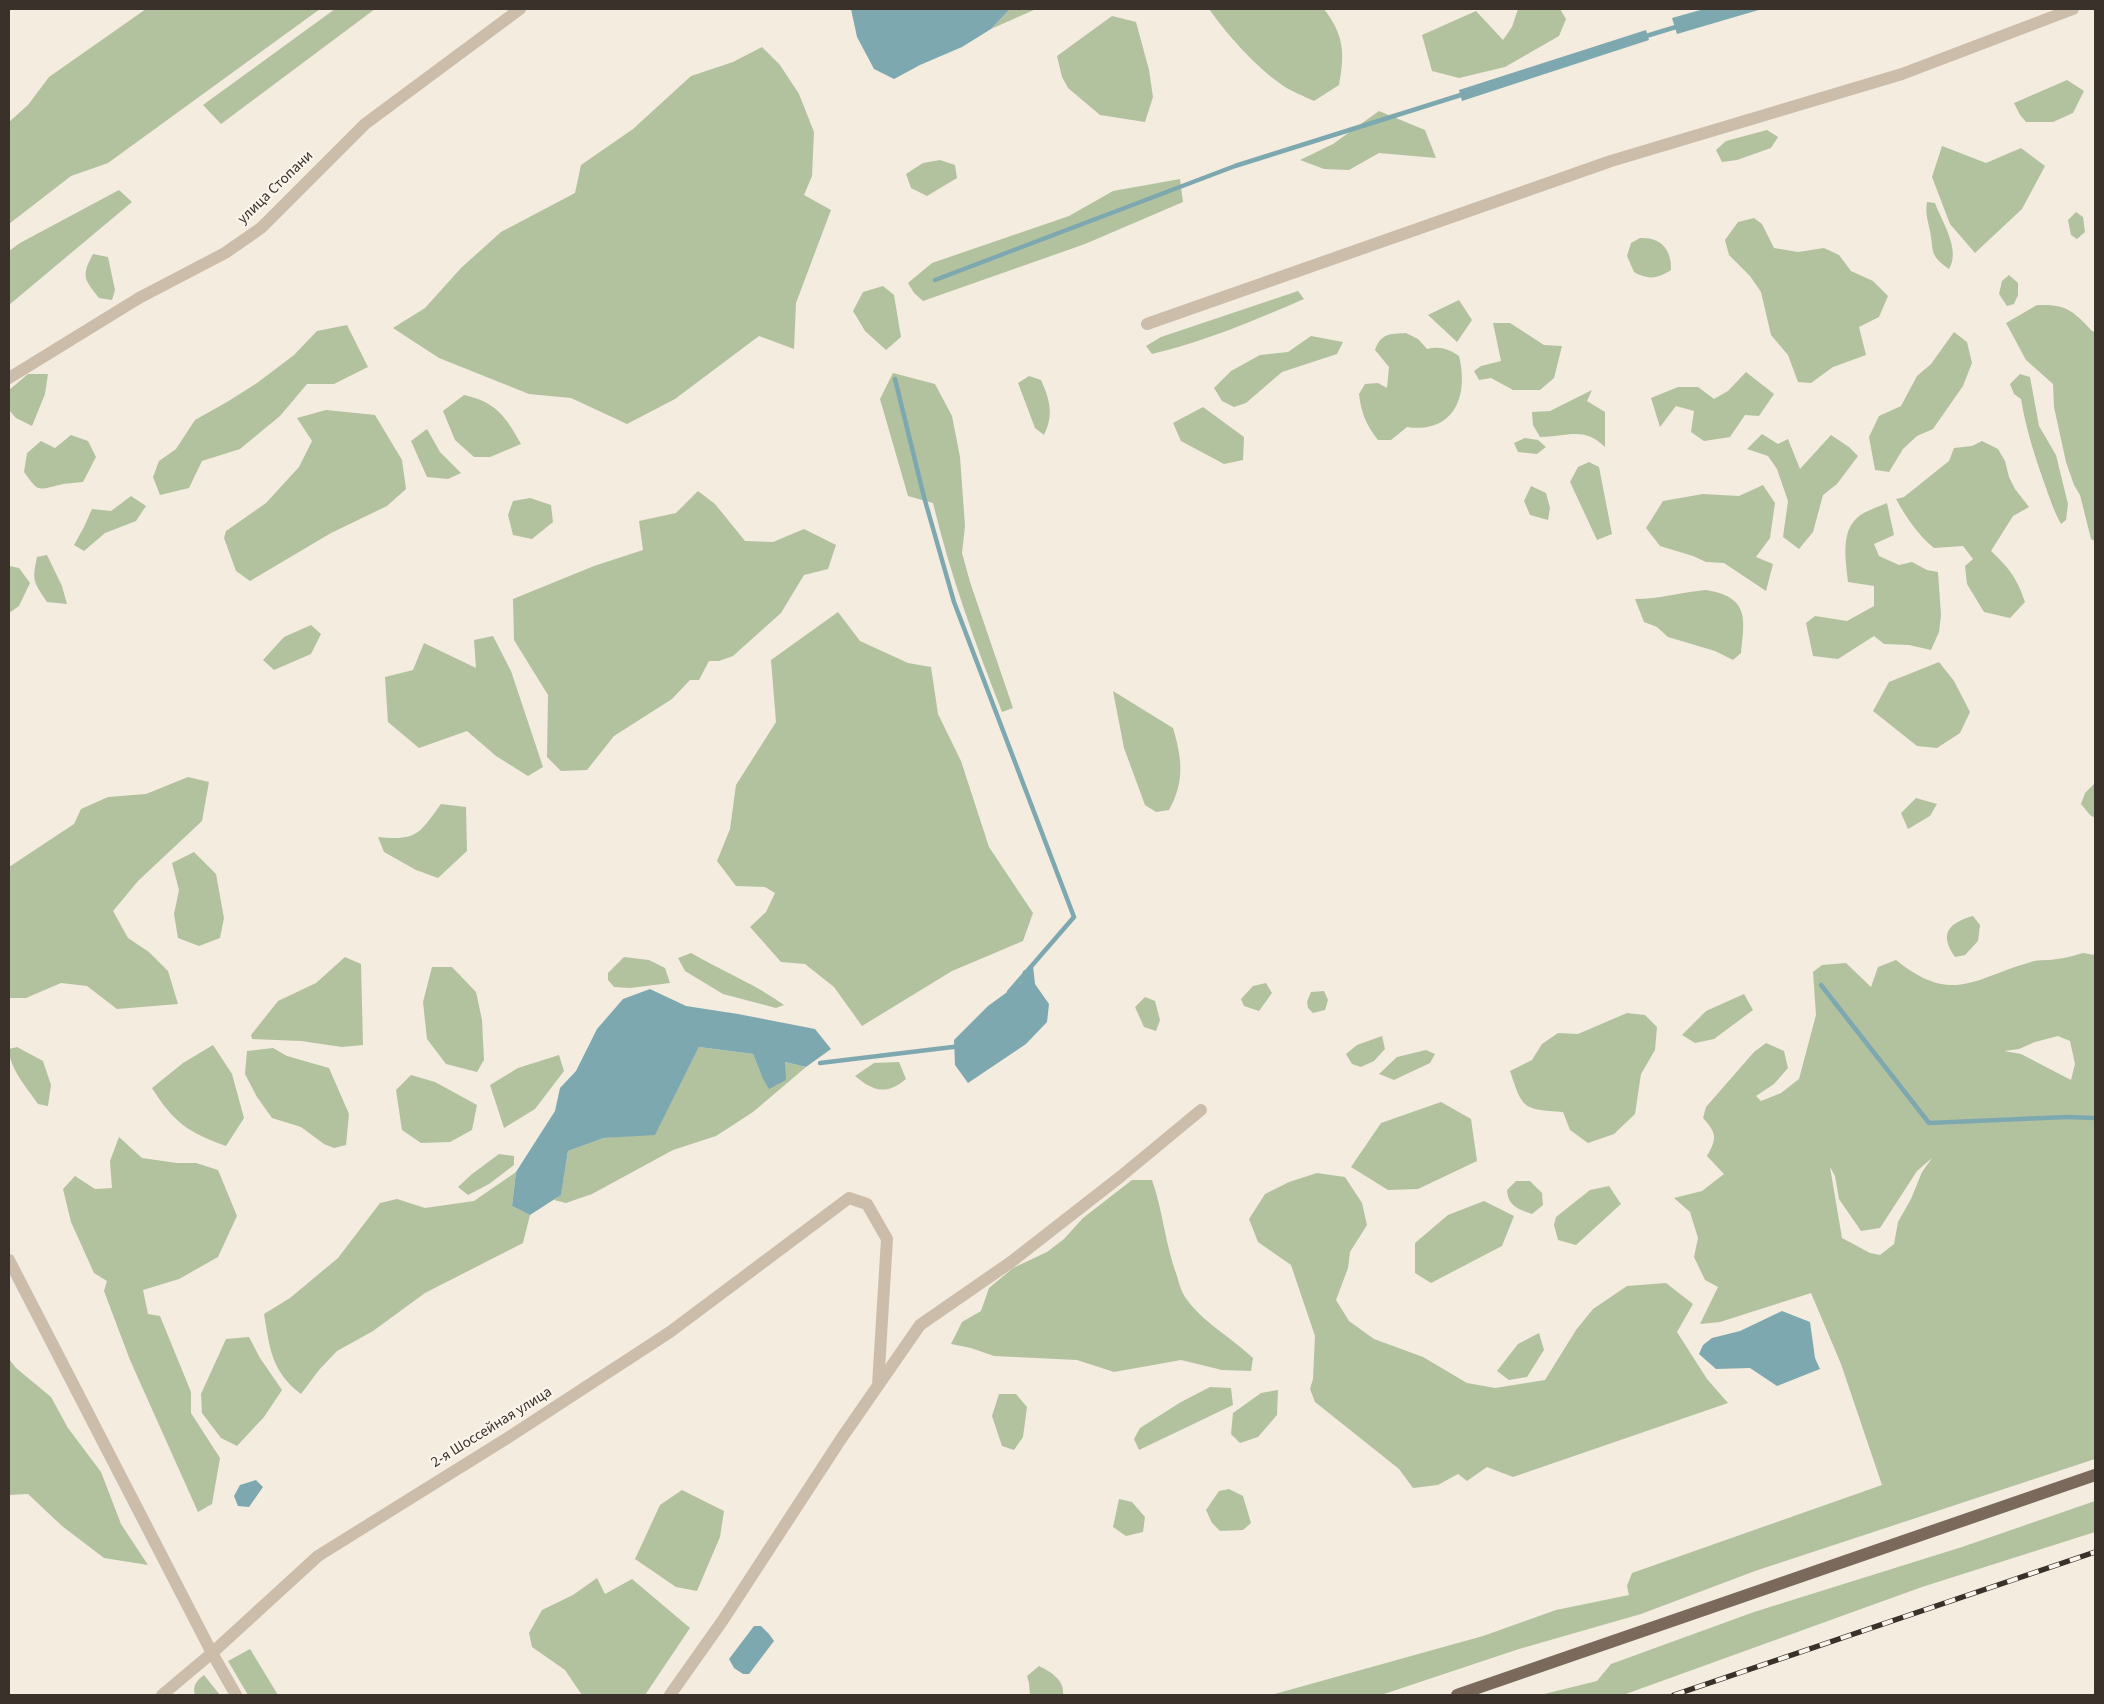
<!DOCTYPE html>
<meta charset="utf-8">
<style>
body{margin:0}
#map{position:relative;width:2104px;height:1704px;overflow:hidden;background:#f3ecdf;font-family:"Source Sans 3",sans-serif}
canvas{display:block}
.frame{position:absolute;inset:0;border:10px solid #39312a;pointer-events:none}
</style>
<div id="map">
<canvas width="2104" height="1704"></canvas>
<div class="frame"></div>
</div>
<script>
const ctx = document.querySelector('canvas').getContext('2d');
ctx.lineJoin = 'round';
function fillPath(path, color) {
  ctx.fillStyle = color;
  ctx.fill(path, 'evenodd');
}
function stroke(path, color, width, dash) {
  ctx.strokeStyle = color;
  ctx.lineWidth = width;
  ctx.lineCap = dash ? 'butt' : 'round';
  ctx.setLineDash(dash || []);
  ctx.stroke(path);
}
function write(font, color, halo, rows, align = 'center') {
  ctx.font = font + ' "Source Sans 3",sans-serif';
  ctx.lineWidth = 4.5;
  ctx.setLineDash([]);
  ctx.textBaseline = 'middle';
  ctx.strokeStyle = halo;
  ctx.fillStyle = color;
  for (const [text, x, y, turn = 0] of rows) {
    ctx.save();
    ctx.translate(x, y);
    ctx.rotate((+turn || 0) * Math.PI / 180);
    ctx.textAlign = isNaN(turn) ? turn : align;
    if (halo) ctx.strokeText(text, 0, 0);
    ctx.fillText(text, 0, 0);
    ctx.restore();
  }
}
fillPath(new Path2D(`
 M 146,9 L 320,9 L 108,163 L 71,176 L 9,224 L 9,122 L 28,105 L 49,77 Z
 M 335,9 L 375,9 L 221,124 L 203,105 Z
 M 1010,9 L 1036,9 L 991,29 Z
 M 1209,9 L 1324,9 C 1344,35 1345,53 1339,85 L 1314,101 C 1304,96 1292,92 1282,85 C 1254,65 1229,37 1209,9 Z
 M 1518,9 L 1560,9 L 1566,19 L 1559,36 L 1505,67 L 1459,78 L 1432,71 L 1422,35 L 1476,11 L 1503,40 L 1512,27 Z
 M 1112,16 L 1136,22 L 1149,70 L 1153,97 L 1145,122 L 1100,115 L 1068,88 L 1062,77 L 1057,56 Z
 M 762,47 L 780,65 L 799,94 L 814,132 L 812,176 L 804,195 L 831,210 L 796,303 L 794,349 L 759,336 L 675,399 L 627,424 L 571,398 L 529,394 L 439,358 L 393,328 L 425,308 L 461,268 L 501,232 L 575,193 L 581,165 L 633,129 L 691,76 L 733,62 Z
 M 2067,80 L 2084,91 L 2073,113 L 2053,122 L 2026,122 L 2020,115 L 2014,103 Z
 M 1379,111 L 1425,130 L 1436,158 L 1379,153 L 1349,170 L 1324,169 L 1300,160 L 1333,144 Z
 M 1767,130 L 1778,137 L 1771,148 L 1737,160 L 1722,162 L 1716,150 L 1726,141 Z
 M 1942,146 L 1986,163 L 2021,148 L 2045,166 L 2022,209 L 1975,253 L 1950,224 L 1932,177 Z
 M 940,160 L 955,165 L 957,178 L 927,196 L 911,188 L 906,174 L 923,163 Z
 M 1180,179 L 1183,202 L 1085,244 L 923,301 L 914,293 L 908,283 L 932,263 L 1069,216 L 1113,191 Z
 M 119,190 L 132,202 L 9,305 L 9,251 L 20,243 Z
 M 1927,202 L 1935,203 C 1942,222 1961,250 1949,269 C 1929,255 1934,252 1930,231 C 1928,221 1925,213 1927,202 Z
 M 2076,212 L 2083,217 L 2085,232 L 2077,239 L 2071,235 L 2068,220 Z
 M 1754,218 L 1762,224 L 1774,248 L 1798,252 L 1824,248 L 1839,255 L 1851,271 L 1873,281 L 1888,296 L 1879,317 L 1859,327 L 1866,355 L 1833,367 L 1811,383 L 1798,382 L 1788,355 L 1771,335 L 1761,292 L 1750,276 L 1729,255 L 1725,240 L 1738,222 Z
 M 1640,238 C 1661,237 1672,250 1671,270 C 1657,279 1648,280 1634,272 L 1627,256 L 1631,243 Z
 M 93,254 L 108,257 L 115,290 L 112,300 L 99,298 C 84,279 81,276 93,254 Z
 M 2009,275 L 2018,283 L 2018,295 L 2014,304 L 2007,306 L 1999,294 L 2002,281 Z
 M 883,286 L 894,295 L 901,337 L 886,350 L 865,331 L 853,311 L 863,292 Z
 M 1298,291 L 1304,299 C 1255,320 1204,342 1152,354 L 1146,346 L 1161,337 Z
 M 1459,300 L 1472,320 L 1457,342 L 1428,315 Z
 M 2037,305 C 2065,304 2073,310 2092,331 L 2095,332 L 2095,541 L 2091,539 L 2080,495 L 2074,485 L 2066,462 L 2054,407 L 2053,384 L 2026,360 L 2006,323 Z
 M 1493,323 L 1510,323 L 1544,345 L 1562,346 L 1554,378 L 1540,390 L 1513,390 L 1491,378 L 1479,380 L 1474,371 L 1481,366 L 1501,361 Z
 M 347,325 L 368,367 L 334,384 L 307,384 L 280,416 L 240,449 L 202,461 L 189,488 L 160,495 L 153,477 L 159,461 L 176,449 L 195,420 L 227,402 L 257,383 L 294,355 L 317,331 Z
 M 1954,332 L 1967,342 L 1972,363 L 1963,386 L 1933,429 L 1917,436 L 1903,449 L 1889,472 L 1875,470 L 1869,437 L 1879,416 L 1901,406 L 1917,376 L 1931,364 Z
 M 1406,333 L 1418,339 L 1427,349 C 1441,346 1448,349 1459,356 C 1469,396 1454,434 1407,427 L 1391,440 L 1378,440 C 1366,425 1361,412 1359,394 L 1365,384 L 1378,383 L 1387,388 L 1389,367 L 1375,350 C 1381,333 1390,334 1406,333 Z
 M 1311,336 L 1343,342 L 1337,354 L 1282,372 L 1246,403 L 1234,407 L 1222,401 L 1214,388 L 1231,371 L 1260,355 L 1288,352 Z
 M 1746,372 L 1774,394 L 1759,416 L 1745,415 L 1730,437 L 1704,441 L 1691,432 L 1694,411 L 1676,406 L 1660,427 L 1651,398 L 1678,387 L 1698,387 L 1714,399 L 1728,391 Z
 M 893,373 L 935,384 L 952,416 L 960,457 L 965,526 L 962,553 L 970,582 L 1013,708 L 1002,712 C 975,643 950,574 933,503 L 908,496 L 880,399 Z
 M 28,374 L 48,374 L 45,394 L 32,426 L 16,418 L 9,410 L 9,390 Z
 M 2020,374 L 2030,377 L 2039,426 L 2056,455 L 2068,504 L 2066,520 L 2061,524 C 2054,511 2050,499 2045,485 C 2035,457 2026,429 2021,399 L 2014,394 L 2010,384 Z
 M 1029,376 L 1041,380 C 1050,400 1054,415 1044,435 L 1035,428 L 1018,383 Z
 M 1592,390 L 1587,401 L 1605,412 L 1605,447 C 1583,426 1567,437 1540,437 L 1533,425 L 1532,412 L 1550,411 Z
 M 464,395 C 496,402 506,417 521,444 L 490,457 L 474,457 L 455,440 L 443,411 Z
 M 1203,407 L 1244,437 L 1243,460 L 1224,464 L 1181,441 L 1173,423 Z
 M 326,410 L 375,415 L 402,460 L 406,489 L 387,506 L 331,533 L 250,581 L 236,571 L 224,538 L 226,531 L 266,503 L 299,467 L 312,441 L 297,418 Z
 M 427,429 L 440,452 L 461,473 L 448,479 L 427,477 L 411,441 Z
 M 1762,434 L 1778,444 L 1788,439 L 1800,469 L 1831,435 L 1849,447 L 1858,456 L 1837,484 L 1823,495 L 1813,532 L 1799,549 L 1783,537 L 1788,501 L 1777,469 L 1768,456 L 1747,449 Z
 M 71,435 L 88,441 L 96,457 L 83,482 C 75,483 66,483 59,485 C 36,491 38,491 24,472 L 27,453 L 41,441 L 55,448 Z
 M 1525,438 L 1538,440 L 1546,447 L 1537,454 L 1518,452 L 1514,443 Z
 M 1982,441 L 1998,449 L 2005,461 L 2009,477 L 2015,489 L 2029,507 L 2013,516 L 1991,551 C 2009,568 2017,578 2025,602 L 2010,618 L 1984,612 L 1967,584 L 1965,566 L 1973,559 L 1963,546 L 1934,548 C 1918,535 1906,517 1896,499 L 1904,497 L 1949,461 L 1954,448 L 1972,446 Z
 M 1589,462 L 1599,467 L 1612,534 L 1597,540 L 1570,482 L 1578,467 Z
 M 1763,485 L 1775,503 L 1770,538 L 1756,557 L 1773,564 L 1766,591 L 1724,563 L 1706,562 L 1693,556 L 1660,546 L 1646,528 L 1663,501 L 1703,494 L 1739,496 Z
 M 1531,486 L 1546,493 L 1550,508 L 1548,520 L 1530,515 L 1524,501 Z
 M 698,491 L 715,504 L 745,541 L 773,542 L 804,529 L 836,545 L 828,569 L 804,575 L 781,613 L 733,656 L 719,661 L 709,661 L 699,680 L 690,680 L 672,699 L 614,736 L 587,770 L 561,771 L 547,757 L 548,695 L 514,640 L 513,599 L 594,566 L 643,550 L 639,521 L 676,513 Z
 M 131,496 L 146,506 L 136,521 L 105,533 L 84,551 L 74,545 L 84,527 L 92,509 L 111,511 Z
 M 530,498 L 551,505 L 553,522 L 532,539 L 513,535 L 508,515 L 513,501 Z
 M 1887,503 L 1894,535 L 1874,544 L 1879,556 L 1899,565 L 1912,562 L 1927,570 L 1938,572 L 1941,615 L 1939,632 L 1931,650 L 1909,645 L 1884,644 L 1874,636 L 1838,659 L 1813,656 L 1806,623 L 1815,616 L 1847,621 L 1874,606 L 1874,586 L 1848,582 C 1846,561 1840,532 1858,517 C 1865,511 1878,507 1887,503 Z
 M 47,555 L 62,586 L 67,604 L 47,602 C 33,581 32,581 37,557 Z
 M 9,566 L 19,568 L 30,583 L 19,606 L 9,613 Z
 M 1706,590 C 1749,597 1745,618 1741,653 L 1733,660 L 1715,651 L 1668,637 L 1657,627 L 1644,622 L 1635,599 C 1660,599 1682,592 1706,590 Z
 M 838,612 L 860,641 L 908,663 L 931,667 L 938,714 L 961,761 L 989,847 L 1033,913 L 1023,941 L 952,971 L 862,1026 L 834,987 L 805,964 L 781,962 L 750,927 L 766,912 L 775,893 L 765,887 L 736,886 L 717,861 L 730,829 L 736,785 L 776,722 L 771,660 Z
 M 311,625 L 321,634 L 311,654 L 274,670 L 263,660 L 284,637 Z
 M 493,636 L 511,671 L 543,767 L 528,776 L 496,756 L 467,731 L 419,748 L 388,722 L 385,677 L 413,670 L 424,643 L 476,668 L 474,640 Z
 M 1939,662 L 1954,681 L 1970,712 L 1960,733 L 1937,748 L 1917,746 L 1873,711 L 1889,682 Z
 M 1113,691 L 1173,728 C 1182,758 1185,782 1169,810 L 1156,812 L 1145,805 L 1124,748 Z
 M 188,777 L 209,782 L 202,821 L 138,881 L 113,911 L 128,938 L 149,952 L 168,971 L 178,1004 L 117,1009 L 87,986 L 61,983 L 26,998 L 9,998 L 9,867 L 74,824 L 81,809 L 108,797 L 146,794 Z
 M 2095,783 L 2095,818 L 2090,815 L 2081,804 L 2085,793 Z
 M 1916,798 L 1937,804 L 1930,816 L 1908,829 L 1901,813 Z
 M 441,804 L 466,807 L 467,851 L 438,878 L 416,870 L 384,852 L 378,837 C 417,841 419,834 441,804 Z
 M 194,852 L 216,874 L 224,918 L 220,938 L 199,946 L 178,938 L 174,914 L 179,890 L 172,863 Z
 M 1973,916 L 1980,925 L 1978,941 L 1965,955 L 1955,957 C 1939,934 1948,923 1973,916 Z
 M 691,953 C 722,971 755,984 784,1005 L 776,1008 L 723,994 L 685,971 L 678,958 Z
 M 2083,953 L 2095,955 L 2095,1459 L 1755,1571 L 1641,1614 L 1519,1649 L 1381,1695 L 1271,1695 L 1483,1636 L 1556,1610 L 1629,1595 L 1627,1586 L 1632,1573 L 1882,1485 L 1841,1364 L 1811,1293 L 1720,1322 L 1700,1324 L 1718,1287 L 1705,1280 L 1694,1257 L 1698,1238 L 1690,1212 L 1674,1198 L 1702,1191 L 1724,1174 L 1707,1156 C 1717,1139 1717,1133 1703,1118 L 1706,1107 L 1754,1052 L 1766,1043 L 1784,1051 L 1788,1068 L 1774,1084 L 1756,1096 L 1761,1101 L 1781,1093 L 1799,1079 L 1816,1015 L 1813,972 L 1822,965 L 1846,963 L 1871,987 L 1878,967 L 1896,960 C 1952,1005 1972,979 2031,962 C 2040,959 2048,961 2057,959 C 2066,958 2075,955 2083,953 ZM 2058,1036 L 2070,1041 L 2075,1064 L 2071,1080 L 2021,1054 L 2004,1051 L 2019,1049 L 2035,1042 ZM 1932,1158 L 1922,1172 L 1911,1199 L 1898,1222 L 1894,1244 L 1880,1255 L 1870,1253 L 1842,1238 L 1830,1167 L 1835,1176 L 1839,1199 L 1861,1231 L 1880,1228 L 1917,1171 Z
 M 345,957 L 361,964 L 363,1045 L 342,1047 L 301,1041 L 252,1039 L 251,1035 L 278,1001 L 316,983 Z
 M 624,957 L 649,960 L 665,968 L 670,983 L 630,988 L 614,987 L 608,980 L 608,973 Z
 M 432,967 L 452,967 L 476,992 L 482,1020 L 484,1060 L 477,1072 L 446,1064 L 427,1039 L 423,1002 Z
 M 1266,983 L 1272,993 L 1259,1011 L 1244,1006 L 1241,999 L 1253,986 Z
 M 1324,991 L 1328,1000 L 1325,1010 L 1313,1013 L 1308,1008 L 1307,1002 L 1311,992 Z
 M 1744,994 L 1753,1010 L 1714,1039 L 1695,1043 L 1682,1035 L 1706,1011 Z
 M 1145,997 L 1155,1001 L 1160,1020 L 1156,1031 L 1144,1027 L 1135,1007 Z
 M 1627,1013 L 1645,1015 L 1657,1027 L 1655,1050 L 1641,1074 L 1635,1114 L 1614,1134 L 1588,1143 L 1570,1130 L 1563,1112 C 1523,1109 1523,1110 1510,1071 L 1532,1060 L 1542,1044 L 1558,1033 L 1578,1034 Z
 M 1382,1036 L 1385,1049 L 1374,1061 L 1361,1067 L 1352,1064 L 1346,1054 L 1357,1045 Z
 M 213,1045 L 232,1074 L 244,1118 L 226,1146 C 188,1132 174,1123 152,1088 L 183,1063 Z
 M 17,1047 L 43,1061 L 51,1085 L 48,1106 L 38,1104 C 27,1088 9,1068 9,1049 Z
 M 699,1047 L 753,1054 L 762,1077 L 785,1062 L 806,1067 L 753,1112 L 716,1136 L 673,1150 L 592,1194 L 566,1203 L 554,1200 L 561,1194 L 568,1151 L 604,1138 L 655,1134 Z
 M 273,1048 L 287,1056 L 329,1068 L 349,1114 L 346,1145 L 334,1148 L 324,1144 L 301,1127 L 272,1118 L 257,1097 L 245,1074 L 247,1051 Z
 M 1426,1050 L 1435,1054 L 1430,1063 L 1394,1080 L 1379,1074 L 1397,1057 Z
 M 559,1055 L 564,1071 L 535,1109 L 504,1128 L 490,1085 L 518,1068 Z
 M 899,1062 L 906,1079 C 887,1095 874,1092 855,1076 L 874,1063 Z
 M 411,1075 L 435,1082 L 477,1105 L 472,1130 L 450,1142 L 421,1143 L 402,1130 L 396,1090 Z
 M 1441,1102 L 1471,1119 L 1477,1161 L 1418,1189 L 1388,1190 L 1351,1167 L 1381,1123 Z
 M 119,1137 L 142,1158 L 177,1163 L 196,1163 L 218,1170 L 237,1216 L 218,1257 L 179,1279 L 143,1290 L 148,1314 L 160,1316 L 191,1392 L 191,1413 L 220,1458 L 212,1504 L 198,1512 L 130,1360 L 104,1291 L 107,1281 L 94,1273 L 71,1222 L 63,1189 L 75,1176 L 95,1189 L 112,1188 L 110,1161 Z
 M 499,1154 L 514,1156 L 514,1165 L 489,1184 L 468,1195 L 458,1187 L 472,1174 Z
 M 516,1172 L 512,1206 L 530,1215 L 523,1243 L 425,1293 L 373,1331 L 337,1351 L 319,1370 L 301,1394 C 271,1371 270,1349 264,1314 L 290,1298 L 338,1258 L 380,1203 L 397,1199 L 425,1208 L 474,1201 Z
 M 1317,1173 L 1345,1177 L 1362,1203 L 1367,1225 L 1350,1252 L 1348,1268 L 1336,1300 L 1349,1321 L 1374,1339 L 1423,1357 L 1467,1383 L 1495,1388 L 1545,1380 L 1576,1330 L 1593,1309 L 1627,1286 L 1666,1283 L 1693,1304 L 1677,1332 L 1707,1379 L 1728,1403 L 1513,1477 L 1487,1467 L 1467,1481 L 1458,1474 L 1438,1485 L 1413,1488 L 1399,1469 L 1315,1402 L 1310,1389 L 1313,1379 L 1315,1336 L 1291,1265 L 1258,1242 L 1249,1219 L 1265,1194 L 1289,1182 Z
 M 1132,1180 L 1152,1180 C 1163,1211 1165,1244 1177,1276 C 1179,1283 1181,1291 1185,1297 C 1202,1322 1231,1337 1253,1358 L 1251,1371 L 1222,1370 L 1181,1360 L 1114,1372 L 1077,1360 L 994,1356 L 971,1348 L 951,1344 L 962,1322 L 981,1311 L 989,1288 L 1013,1268 L 1047,1252 L 1064,1239 L 1083,1218 Z
 M 1516,1181 L 1530,1181 L 1542,1193 L 1543,1205 L 1532,1214 C 1518,1209 1508,1206 1507,1190 Z
 M 1609,1186 L 1621,1204 L 1576,1245 L 1558,1240 L 1554,1225 L 1556,1217 L 1590,1190 Z
 M 1484,1201 L 1514,1216 L 1502,1246 L 1431,1283 L 1415,1273 L 1415,1243 L 1448,1215 Z
 M 1539,1333 L 1544,1350 L 1527,1377 L 1509,1380 L 1497,1371 L 1518,1344 Z
 M 249,1337 L 260,1358 L 282,1390 L 264,1417 L 237,1446 L 221,1438 L 202,1413 L 201,1394 L 226,1339 Z
 M 9,1359 L 16,1368 L 51,1397 L 68,1428 L 101,1472 L 121,1524 L 148,1565 L 104,1558 L 62,1526 L 28,1494 L 9,1495 Z
 M 1210,1387 L 1231,1388 L 1233,1405 L 1139,1450 L 1134,1439 L 1140,1428 L 1181,1402 Z
 M 1278,1390 L 1277,1415 L 1258,1437 L 1240,1443 L 1231,1434 L 1233,1413 L 1261,1393 Z
 M 999,1394 L 1016,1394 L 1027,1407 L 1023,1437 L 1014,1450 L 1002,1446 L 992,1416 Z
 M 1229,1489 L 1243,1496 L 1251,1523 L 1243,1530 L 1220,1531 L 1212,1523 L 1206,1510 L 1219,1491 Z
 M 682,1490 L 724,1511 L 720,1537 L 697,1591 L 676,1587 L 635,1559 L 660,1505 Z
 M 1119,1499 L 1132,1502 L 1145,1517 L 1143,1532 L 1126,1536 L 1113,1527 Z
 M 2095,1501 L 2095,1532 L 1922,1587 L 1623,1695 L 1540,1695 L 1597,1681 L 1611,1664 L 1754,1612 L 1962,1547 Z
 M 597,1578 L 605,1594 L 632,1579 L 690,1628 L 645,1695 L 582,1695 L 565,1670 L 532,1647 L 529,1633 L 542,1610 L 573,1595 Z
 M 250,1649 L 278,1695 L 248,1695 L 228,1661 Z
 M 1039,1666 C 1051,1672 1065,1680 1063,1695 L 1030,1695 L 1029,1683 L 1027,1676 Z
 M 204,1675 L 220,1695 L 195,1695 C 192,1686 197,1680 204,1675 Z`), '#b2c29f');
fillPath(new Path2D(`
 M 851,9 L 1010,9 L 991,29 L 962,47 L 920,65 L 894,79 L 874,69 L 857,37 Z
 M 1704,9 L 1762,9 L 1677,34 L 1672,18 Z
 M 1646,30 L 1649,40 L 1462,101 L 1459,90 Z
 M 1033,966 L 1035,984 L 1049,1004 L 1047,1022 L 1026,1044 L 968,1083 L 955,1065 L 954,1040 L 988,1006 L 1021,982 L 1023,971 Z
 M 650,989 L 686,1006 L 738,1014 L 815,1029 L 831,1049 L 806,1067 L 785,1062 L 786,1080 L 769,1089 L 762,1077 L 753,1054 L 699,1047 L 655,1135 L 604,1138 L 568,1151 L 561,1195 L 530,1215 L 512,1206 L 516,1172 L 555,1111 L 560,1088 L 576,1071 L 597,1029 L 623,999 Z
 M 1782,1311 L 1810,1322 L 1815,1358 L 1820,1369 L 1777,1386 L 1750,1368 L 1716,1369 L 1699,1354 L 1703,1345 L 1712,1338 L 1740,1331 Z
 M 256,1480 L 263,1487 L 249,1507 L 238,1506 L 234,1496 L 240,1485 Z
 M 754,1626 L 761,1626 L 769,1634 L 774,1641 L 749,1674 L 743,1674 L 734,1668 L 729,1659 Z`), '#7ea8b0');
stroke(new Path2D(`
 M 1643,37 L 1679,26
 M 935,280 L 1235,166 L 1464,94
 M 895,379 L 924,497 L 954,602 L 1074,917 L 1009,992
 M 1821,985 L 1929,1123 L 2067,1117 L 2095,1118
 M 820,1063 L 961,1046`), '#7ea8b0', 4.5);
stroke(new Path2D(`
 M 1147,324 L 1611,161 L 1902,74 L 2073,9
 M 9,378 L 139,298 L 225,253 L 261,228 L 365,124 L 520,9
 M 9,1260 L 212,1653 L 236,1695
 M 162,1695 L 212,1653 L 318,1556 L 509,1437 L 670,1332 L 849,1198 L 867,1204 L 887,1239 L 878,1385
 M 670,1695 L 723,1620 L 841,1439 L 920,1325 L 1011,1262 L 1120,1177 L 1201,1110`), '#ccbdab', 12);
stroke(new Path2D(`
 M 1457,1695 L 2095,1475`), '#7b6a5b', 12);
const rail = new Path2D(`
 M 1674,1695 L 2095,1552`);
stroke(rail, '#39312a', 5.5);
stroke(rail, '#faf5ec', 4, [11]);
write('15px', '#39312a', '#faf5ec', [
 ["улица Стопани",276,188,-44],
 ["2-я Шоссейная улица",492,1428,-32]
]);
</script>
